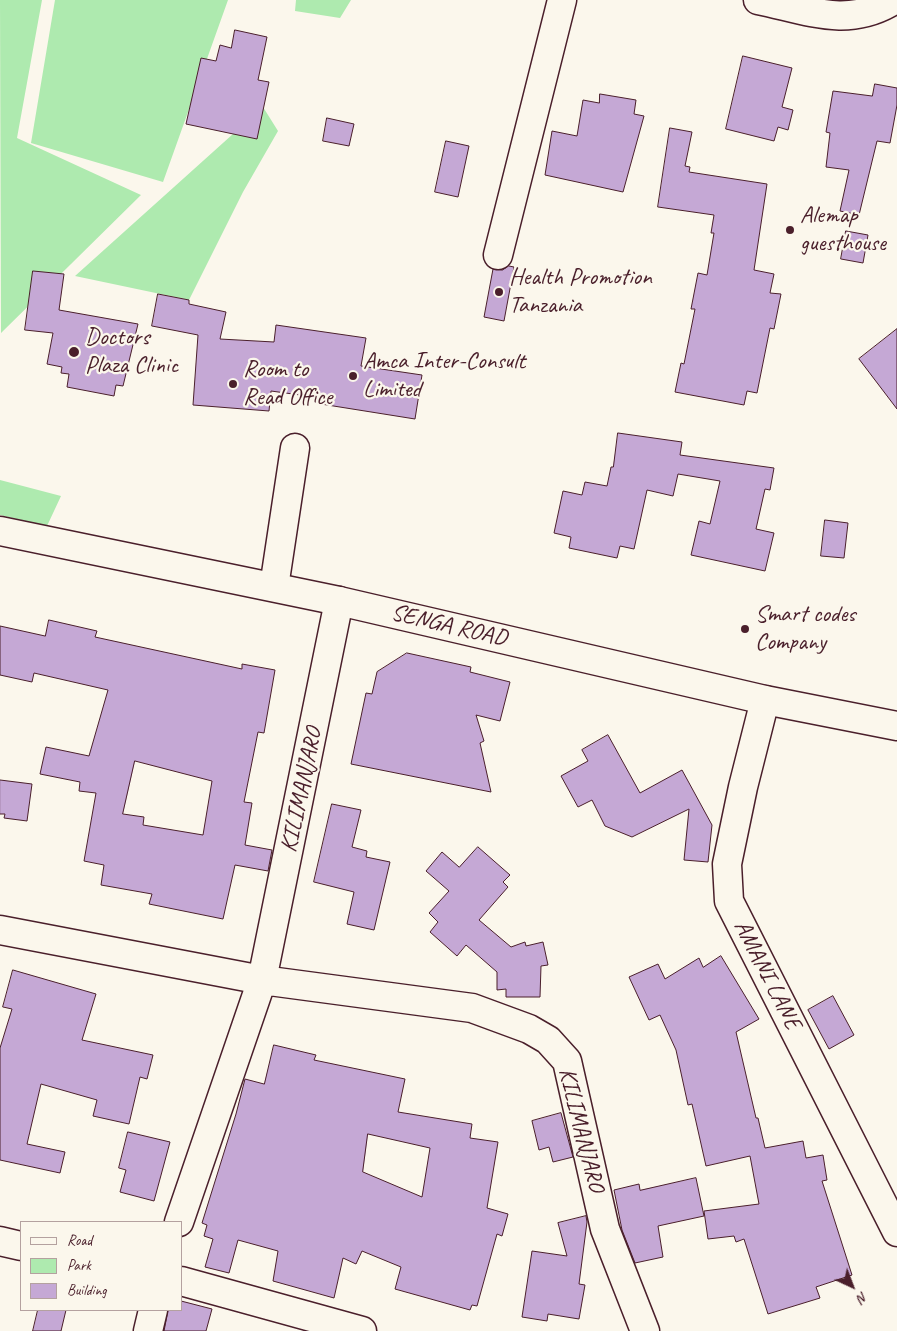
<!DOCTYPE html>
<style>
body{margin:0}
#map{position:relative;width:897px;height:1331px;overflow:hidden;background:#fbf7ec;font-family:Caveat,sans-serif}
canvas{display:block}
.legend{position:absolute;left:20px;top:1221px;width:162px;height:90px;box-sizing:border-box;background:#fbf7ec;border:1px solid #b4a19f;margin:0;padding:6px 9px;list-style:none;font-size:15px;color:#4a1f2b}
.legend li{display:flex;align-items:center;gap:10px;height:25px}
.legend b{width:25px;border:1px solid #b4a19f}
.north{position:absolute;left:827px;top:1261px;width:50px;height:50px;-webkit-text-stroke:4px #fbf7ec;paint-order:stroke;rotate:137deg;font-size:14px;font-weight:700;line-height:20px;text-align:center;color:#4a1f2b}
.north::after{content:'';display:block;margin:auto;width:18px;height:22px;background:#4a1f2b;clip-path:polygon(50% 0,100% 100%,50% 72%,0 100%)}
</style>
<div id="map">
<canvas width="897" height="1331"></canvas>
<ul class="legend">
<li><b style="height:6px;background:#fbf7ec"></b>Road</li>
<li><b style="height:14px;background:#aeeaaf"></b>Park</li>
<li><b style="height:14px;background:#c5a8d5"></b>Building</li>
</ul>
<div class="north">N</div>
</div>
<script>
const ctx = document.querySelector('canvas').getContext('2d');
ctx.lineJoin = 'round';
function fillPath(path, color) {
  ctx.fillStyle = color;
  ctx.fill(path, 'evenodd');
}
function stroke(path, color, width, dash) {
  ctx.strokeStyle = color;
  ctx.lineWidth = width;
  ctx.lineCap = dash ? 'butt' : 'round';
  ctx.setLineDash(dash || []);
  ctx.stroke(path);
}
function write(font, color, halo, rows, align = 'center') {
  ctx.font = font + ' Caveat,sans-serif';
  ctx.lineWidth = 4.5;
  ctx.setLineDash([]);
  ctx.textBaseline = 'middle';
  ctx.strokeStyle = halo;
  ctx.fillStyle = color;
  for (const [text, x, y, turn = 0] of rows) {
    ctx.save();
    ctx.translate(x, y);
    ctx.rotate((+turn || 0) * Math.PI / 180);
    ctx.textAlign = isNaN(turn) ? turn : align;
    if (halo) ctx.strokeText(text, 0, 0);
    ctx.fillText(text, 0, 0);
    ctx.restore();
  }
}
fillPath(new Path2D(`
 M 0,0 L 42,0 L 17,138 L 141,195 L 1,333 Z
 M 55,0 L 228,0 L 163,182 L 31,143 Z
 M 296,0 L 351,0 L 340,18 L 295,11 Z
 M 263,107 L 278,131 L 243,192 L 189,300 L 75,276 Z
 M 0,480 L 61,496 L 47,526 L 0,515 Z`), '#aeeaaf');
const building = new Path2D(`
 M 235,30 L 267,37 L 258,80 L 269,82 L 257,139 L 186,124 L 201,58 L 216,61 L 220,45 L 231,48 Z
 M 743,56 L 792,68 L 782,107 L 793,110 L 788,130 L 778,127 L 774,141 L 726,129 Z
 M 875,84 L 897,88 L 897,105 L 890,143 L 877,141 L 859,215 L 840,211 L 849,170 L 826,167 L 830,133 L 826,132 L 833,91 L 872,96 Z
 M 600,94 L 636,100 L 634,114 L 644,116 L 623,192 L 545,175 L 552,131 L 577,136 L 583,100 L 599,103 Z
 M 327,118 L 354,124 L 349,146 L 323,141 Z
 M 670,128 L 692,132 L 685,166 L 690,167 L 689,172 L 767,184 L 754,270 L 774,274 L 770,293 L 781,294 L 774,329 L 770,328 L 757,393 L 747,391 L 744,405 L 675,392 L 681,363 L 684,364 L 695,309 L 691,309 L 698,273 L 707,275 L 714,233 L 711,233 L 714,215 L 658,207 Z
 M 446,141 L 469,146 L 458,197 L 435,192 Z
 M 846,231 L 868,235 L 863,263 L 841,259 Z
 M 509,266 L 514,267 L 504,321 L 484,317 L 493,269 L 502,270 Z
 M 33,271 L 64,274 L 59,310 L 138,324 L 123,386 L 116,385 L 114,396 L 67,387 L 69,374 L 61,373 L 62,367 L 47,364 L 53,333 L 25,330 Z
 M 158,294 L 189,300 L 189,304 L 226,312 L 220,339 L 274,342 L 276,325 L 366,338 L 361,366 L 422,375 L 415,419 L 321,404 L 322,398 L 271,391 L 269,411 L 193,405 L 198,335 L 152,326 Z
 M 897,329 L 897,409 L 859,359 Z
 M 618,433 L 682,442 L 680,455 L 774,468 L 770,490 L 765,489 L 756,529 L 774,533 L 765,571 L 691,555 L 699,521 L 710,524 L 720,481 L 678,474 L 673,496 L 647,490 L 634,549 L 620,546 L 617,558 L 569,548 L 571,537 L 554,533 L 563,491 L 582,495 L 585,482 L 607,486 L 611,467 L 613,467 Z
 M 825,520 L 848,523 L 844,558 L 821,556 Z
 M 49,620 L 97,631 L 95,637 L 242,669 L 242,664 L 275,670 L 264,733 L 258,732 L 244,802 L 252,803 L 245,845 L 272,850 L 268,871 L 235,865 L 223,919 L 149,904 L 152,894 L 101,885 L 104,865 L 84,861 L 96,793 L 79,791 L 80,782 L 40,774 L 46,747 L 89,756 L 108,690 L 34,673 L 32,682 L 0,675 L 0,626 L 45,636 ZM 135,761 L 212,781 L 203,835 L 143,825 L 144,817 L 123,814 Z
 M 407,653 L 471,667 L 470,672 L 510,682 L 500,721 L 476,715 L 484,741 L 480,743 L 491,792 L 351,764 L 366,693 L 372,694 L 377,672 Z
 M 608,735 L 640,793 L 682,770 L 712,825 L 708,862 L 684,860 L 689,809 L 632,837 L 605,826 L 592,800 L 578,807 L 561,776 L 588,761 L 582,750 Z
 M 0,780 L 32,784 L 27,821 L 4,818 L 5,814 L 0,814 Z
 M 332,804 L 361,810 L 352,847 L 367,851 L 366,857 L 390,862 L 374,930 L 347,924 L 354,892 L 314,882 Z
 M 478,847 L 510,875 L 503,882 L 508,887 L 479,920 L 511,947 L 525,942 L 526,946 L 543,942 L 548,965 L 541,966 L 540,997 L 506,997 L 506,989 L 497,990 L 497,972 L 466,945 L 457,956 L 430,932 L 438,922 L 429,913 L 449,891 L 426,871 L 442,852 L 459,867 Z
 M 721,956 L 759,1019 L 736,1032 L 756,1118 L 758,1118 L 765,1148 L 803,1141 L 806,1158 L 823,1155 L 827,1180 L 822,1181 L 852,1275 L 816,1287 L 820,1298 L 768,1314 L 744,1239 L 736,1242 L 734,1236 L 708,1239 L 704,1211 L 759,1204 L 750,1156 L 706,1166 L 692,1104 L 688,1105 L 676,1050 L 660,1015 L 649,1020 L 629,977 L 658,964 L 665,979 L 699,958 L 703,967 Z
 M 13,970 L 96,994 L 82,1040 L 153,1055 L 147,1079 L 140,1077 L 129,1124 L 93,1116 L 97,1100 L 41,1084 L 27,1144 L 65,1152 L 60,1173 L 0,1160 L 0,1048 L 12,1009 L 3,1007 Z
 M 833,996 L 854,1035 L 829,1049 L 808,1010 Z
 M 274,1045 L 316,1055 L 314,1060 L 405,1079 L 398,1112 L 472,1124 L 470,1138 L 498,1142 L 487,1208 L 508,1214 L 502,1236 L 497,1234 L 477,1306 L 472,1305 L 470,1310 L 395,1289 L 401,1267 L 362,1251 L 356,1264 L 343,1258 L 334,1298 L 273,1281 L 278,1251 L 238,1240 L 229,1273 L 205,1267 L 213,1239 L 204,1236 L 207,1225 L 202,1223 L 236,1114 L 245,1079 L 264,1084 ZM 368,1134 L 430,1148 L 422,1197 L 363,1172 Z
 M 561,1113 L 573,1157 L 553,1162 L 549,1147 L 539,1150 L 532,1121 Z
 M 128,1132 L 170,1142 L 154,1201 L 120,1192 L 126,1170 L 119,1168 Z
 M 696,1178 L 704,1216 L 658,1226 L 663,1257 L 635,1263 L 622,1230 L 614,1190 L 639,1184 L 640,1190 Z
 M 586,1216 L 587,1222 L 579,1284 L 585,1285 L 579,1319 L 548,1314 L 547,1321 L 522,1317 L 532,1251 L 567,1256 L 558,1223 Z
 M 181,1301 L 212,1309 L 206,1331 L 164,1331 L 168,1310 L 181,1310 Z
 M 38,1310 L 66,1310 L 61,1331 L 33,1331 Z`);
fillPath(building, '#c5a8d5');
stroke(building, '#4a1f2b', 1);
const street = new Path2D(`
 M 758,0 C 807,10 848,29 894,0
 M 498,255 L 562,0
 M 274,587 L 295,448
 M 765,700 L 743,787 L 727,864 L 729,901 L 897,1232
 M 0,930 L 262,980 L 472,1008 L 529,1029 L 548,1040 L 567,1061 L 605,1229 L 645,1331
 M 179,1222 L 262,980 L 339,601
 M 0,1241 L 21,1246
 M 181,1281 L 362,1331
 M 148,1331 L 153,1310`);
const secondary = new Path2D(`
 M 0,531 L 339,601 L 765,700 L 897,726`);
stroke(street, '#4a1f2b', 31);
stroke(secondary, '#4a1f2b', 31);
stroke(street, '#fbf7ec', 28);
stroke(secondary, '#fbf7ec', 28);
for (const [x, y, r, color] of [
 [790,230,5,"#4a1f2b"],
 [499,292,5,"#4a1f2b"],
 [74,352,6,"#4a1f2b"],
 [353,376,5,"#4a1f2b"],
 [233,384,5,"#4a1f2b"],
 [745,629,5,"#4a1f2b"]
]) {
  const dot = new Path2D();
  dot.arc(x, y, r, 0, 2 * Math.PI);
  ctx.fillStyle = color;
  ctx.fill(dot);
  stroke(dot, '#fbf7ec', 2);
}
write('24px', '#4a1f2b', '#fbf7ec', [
 ["Alemap",800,216],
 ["guesthouse",800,244],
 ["Health Promotion",509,278],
 ["Tanzania",509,306],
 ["Doctors",85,338],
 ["Plaza Clinic",85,366],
 ["Amca Inter-Consult",363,362],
 ["Limited",363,390],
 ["Room to",243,370],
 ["Read Office",243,398],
 ["Smart codes",755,615],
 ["Company",755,643]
], 'left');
write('24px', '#4a1f2b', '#fbf7ec', [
 ["SENGA ROAD",449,626,13],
 ["KILIMANJARO",302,790,-78],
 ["AMANI LANE",767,975,63],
 ["KILIMANJARO",581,1130,76]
]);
</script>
